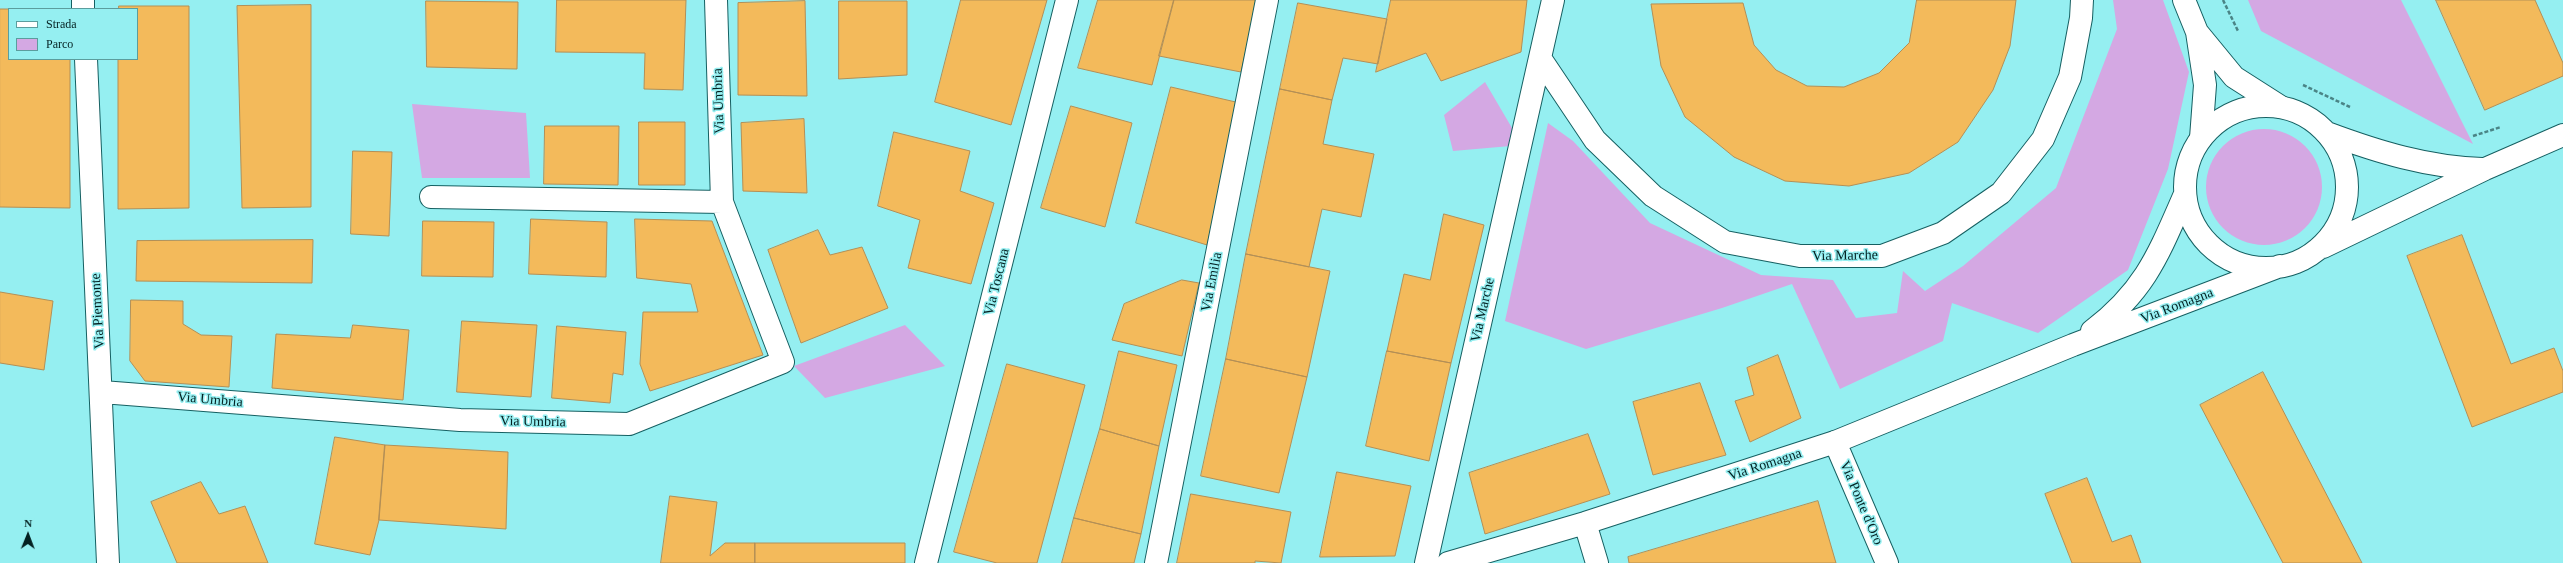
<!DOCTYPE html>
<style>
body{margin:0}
#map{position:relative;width:2563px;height:563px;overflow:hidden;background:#95eff1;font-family:Georgia,serif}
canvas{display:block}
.legend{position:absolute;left:8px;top:8px;width:130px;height:52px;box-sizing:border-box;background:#95eff1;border:1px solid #5b9d9e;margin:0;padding:5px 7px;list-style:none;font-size:12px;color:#042122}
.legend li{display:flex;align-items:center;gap:8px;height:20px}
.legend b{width:20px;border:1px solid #5b9d9e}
.north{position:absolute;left:8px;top:515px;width:40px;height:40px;-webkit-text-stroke:3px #95eff1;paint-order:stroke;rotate:1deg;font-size:11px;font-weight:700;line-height:16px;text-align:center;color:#042122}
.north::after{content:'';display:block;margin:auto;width:14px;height:18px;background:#042122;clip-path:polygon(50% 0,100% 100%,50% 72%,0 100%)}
</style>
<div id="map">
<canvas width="2563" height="563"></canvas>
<ul class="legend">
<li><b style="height:5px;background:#fff"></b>Strada</li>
<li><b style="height:11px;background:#d4a8e3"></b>Parco</li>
</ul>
<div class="north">N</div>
</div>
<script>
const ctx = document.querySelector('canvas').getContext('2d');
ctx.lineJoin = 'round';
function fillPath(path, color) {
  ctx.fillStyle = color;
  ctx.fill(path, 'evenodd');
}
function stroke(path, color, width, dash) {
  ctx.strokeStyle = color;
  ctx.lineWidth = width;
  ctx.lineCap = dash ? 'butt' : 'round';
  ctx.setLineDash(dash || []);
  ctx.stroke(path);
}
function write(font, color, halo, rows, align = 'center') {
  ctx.font = font + ' Georgia,serif';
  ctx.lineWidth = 3;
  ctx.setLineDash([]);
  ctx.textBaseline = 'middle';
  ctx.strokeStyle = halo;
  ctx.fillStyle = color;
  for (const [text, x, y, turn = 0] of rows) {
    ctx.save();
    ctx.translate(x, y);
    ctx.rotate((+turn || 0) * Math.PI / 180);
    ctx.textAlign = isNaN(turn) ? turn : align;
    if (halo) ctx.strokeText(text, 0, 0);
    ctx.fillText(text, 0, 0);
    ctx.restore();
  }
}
fillPath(new Path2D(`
 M 2113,0 L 2163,0 L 2189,72 L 2168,169 L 2128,270 L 2038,333 L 1952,303 L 1943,341 L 1840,389 L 1792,284 L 1722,308 L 1586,349 L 1505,321 L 1548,123 L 1573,141 L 1650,223 L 1761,275 L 1833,280 L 1856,318 L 1897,313 L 1903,271 L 1925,291 L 1963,266 L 2056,188 L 2117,29 Z
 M 2248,0 L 2401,0 L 2473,144 L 2261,31 Z
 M 1485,82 L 1522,145 L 1453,151 L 1444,115 Z
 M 412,104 L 526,113 L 530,178 L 422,178 Z
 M2206 187a58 58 0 1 1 116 0a58 58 0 1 1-116 0Z
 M 905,325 L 945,366 L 825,398 L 794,366 Z`), '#d4a8e3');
const building = new Path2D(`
 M 557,0 L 686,0 L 683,90 L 644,89 L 645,53 L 556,52 Z
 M 961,0 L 1047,0 L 1011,125 L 935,102 Z
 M 1098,0 L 1174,0 L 1152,85 L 1078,68 Z
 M 1174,0 L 1257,0 L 1241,72 L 1159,56 Z
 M 1391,0 L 1527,0 L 1521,52 L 1441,81 L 1426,53 L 1376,72 Z
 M 1917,0 L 2016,0 L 2010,46 L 1993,90 L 1958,142 L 1909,173 L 1849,186 L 1785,181 L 1734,157 L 1685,117 L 1661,66 L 1651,4 L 1743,3 L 1754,45 L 1776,70 L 1807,86 L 1844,87 L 1879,73 L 1909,43 Z
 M 2436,0 L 2535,0 L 2563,63 L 2563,76 L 2485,110 Z
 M 426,1 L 518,2 L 517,69 L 427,67 Z
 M 805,1 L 807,96 L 738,95 L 738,3 Z
 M 839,1 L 907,1 L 907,75 L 839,79 Z
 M 1298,3 L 1387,19 L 1378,64 L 1343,58 L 1332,100 L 1280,89 Z
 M 311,5 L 311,207 L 242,208 L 237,6 Z
 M 119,6 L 189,6 L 189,208 L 118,209 L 118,59 L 137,59 L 137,9 L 119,9 Z
 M 0,9 L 70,9 L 9,9 L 9,59 L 70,59 L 70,208 L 0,207 Z
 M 1171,87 L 1240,103 L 1207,245 L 1136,223 Z
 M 1280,89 L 1332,100 L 1323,144 L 1374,154 L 1361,217 L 1322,209 L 1309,267 L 1246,254 Z
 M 1071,106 L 1132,123 L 1105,227 L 1041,208 Z
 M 804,119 L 807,193 L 743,191 L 741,123 Z
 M 639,122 L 685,122 L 685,185 L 639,185 Z
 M 545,126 L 619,126 L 618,185 L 544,184 Z
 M 894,132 L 970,151 L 960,191 L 994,203 L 971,284 L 908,268 L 920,220 L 878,206 Z
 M 353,151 L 392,152 L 389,236 L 351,234 Z
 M 1444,214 L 1484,225 L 1451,363 L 1387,351 L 1404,274 L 1430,280 Z
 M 531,219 L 607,222 L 606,277 L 529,274 Z
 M 635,219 L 712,221 L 763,355 L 650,391 L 640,364 L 643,312 L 698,312 L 691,284 L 637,278 Z
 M 423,221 L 494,222 L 493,277 L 422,276 Z
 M 818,230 L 830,255 L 862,247 L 888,308 L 801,343 L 768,250 Z
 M 2462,235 L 2511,364 L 2554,348 L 2563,371 L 2563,392 L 2472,427 L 2407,256 Z
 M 313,240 L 312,283 L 136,281 L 137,241 Z
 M 1246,254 L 1330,271 L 1307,377 L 1226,359 Z
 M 1182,280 L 1199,283 L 1182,356 L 1112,340 L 1124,304 Z
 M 0,292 L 53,301 L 44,370 L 0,363 Z
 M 131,300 L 183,301 L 183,324 L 201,335 L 232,336 L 229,387 L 145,381 L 130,361 Z
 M 462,321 L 537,325 L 531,397 L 457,392 Z
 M 353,325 L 409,330 L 403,400 L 272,388 L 276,334 L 350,338 Z
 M 557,326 L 626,332 L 623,375 L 613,373 L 610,403 L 552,398 Z
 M 1119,351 L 1177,365 L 1159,446 L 1100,429 Z
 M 1387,351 L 1451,363 L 1429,461 L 1366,446 Z
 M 1778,355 L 1801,418 L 1750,442 L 1735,401 L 1754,395 L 1747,368 Z
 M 1226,359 L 1307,377 L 1279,493 L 1201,476 Z
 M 1007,364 L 1085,385 L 1037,563 L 997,563 L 954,552 Z
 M 2263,372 L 2362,563 L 2283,563 L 2200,405 Z
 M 1700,383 L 1726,455 L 1653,475 L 1633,402 Z
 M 1100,429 L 1159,446 L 1141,534 L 1074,518 Z
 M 1588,434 L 1610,494 L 1485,534 L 1469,473 Z
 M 335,437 L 385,445 L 379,520 L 370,555 L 315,544 Z
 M 385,445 L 508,452 L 506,529 L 379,520 Z
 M 1337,472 L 1411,486 L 1395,556 L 1320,557 Z
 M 2087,478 L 2112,542 L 2131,535 L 2141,563 L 2072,563 L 2045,494 Z
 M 201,482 L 219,514 L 245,506 L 268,563 L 177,563 L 151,502 Z
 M 1191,494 L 1291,512 L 1281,563 L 1255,561 L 1255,563 L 1177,563 Z
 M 670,496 L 717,502 L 710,556 L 725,543 L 755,543 L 755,563 L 661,563 Z
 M 1818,501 L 1836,563 L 1629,563 L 1628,557 Z
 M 1074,518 L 1141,534 L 1134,563 L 1062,563 Z
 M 755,543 L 905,543 L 905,563 L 755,563 Z`);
fillPath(building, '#f3ba5b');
stroke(building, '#b38f56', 1);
const street = new Path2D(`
 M 83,0 L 83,9
 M 1540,58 L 1595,140 L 1653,196 L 1725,242 L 1800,256 L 1882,256 L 1943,233 L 2001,193 L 2043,139 L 2070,77 L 2081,18 L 2082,0
 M 86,59 L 108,563
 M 431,197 L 722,202
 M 102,392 L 460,420 L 629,424 L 783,362 L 722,202 L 716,0
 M 1585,523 L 1597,563
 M 926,563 L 1067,0
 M 1156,563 L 1267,0
 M 1426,563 L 1553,0
 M 1448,563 L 1585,523 L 1835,442`);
const secondary = new Path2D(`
 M 2184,0 L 2197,32 L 2205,85 L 2201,138
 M 2197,32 L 2234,77 L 2281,107`);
const primary = new Path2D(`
 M2185 187a81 81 0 1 1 162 0a81 81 0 1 1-162 0Z
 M 2327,133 C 2378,152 2427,167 2482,169
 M 2323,247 L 2485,169 L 2563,135
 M 2092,331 C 2146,290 2159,253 2185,194
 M 1887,563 L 1835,442 L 2073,345 L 2280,266`);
stroke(street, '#166062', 24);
stroke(secondary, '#166062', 24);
stroke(primary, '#166062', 24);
stroke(new Path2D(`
 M 2223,0 L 2238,31
 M 2303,85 L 2350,107
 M 2473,136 L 2501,127`), '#4a8486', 2.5, [4, 2]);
stroke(street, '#fff', 22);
stroke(secondary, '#fff', 22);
stroke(primary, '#fff', 22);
write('14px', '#042122', '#95eff1', [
 ["Via Umbria",719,101,-92],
 ["Via Marche",1845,256,-1],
 ["Via Toscana",997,282,-76],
 ["Via Emilia",1212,282,-79],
 ["Via Romagna",2177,306,-21],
 ["Via Marche",1483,310,-77],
 ["Via Piemonte",98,311,-93],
 ["Via Umbria",210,400,5],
 ["Via Umbria",533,422,1],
 ["Via Romagna",1765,465,-18],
 ["Via Ponte d'Oro",1861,503,67]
]);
</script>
